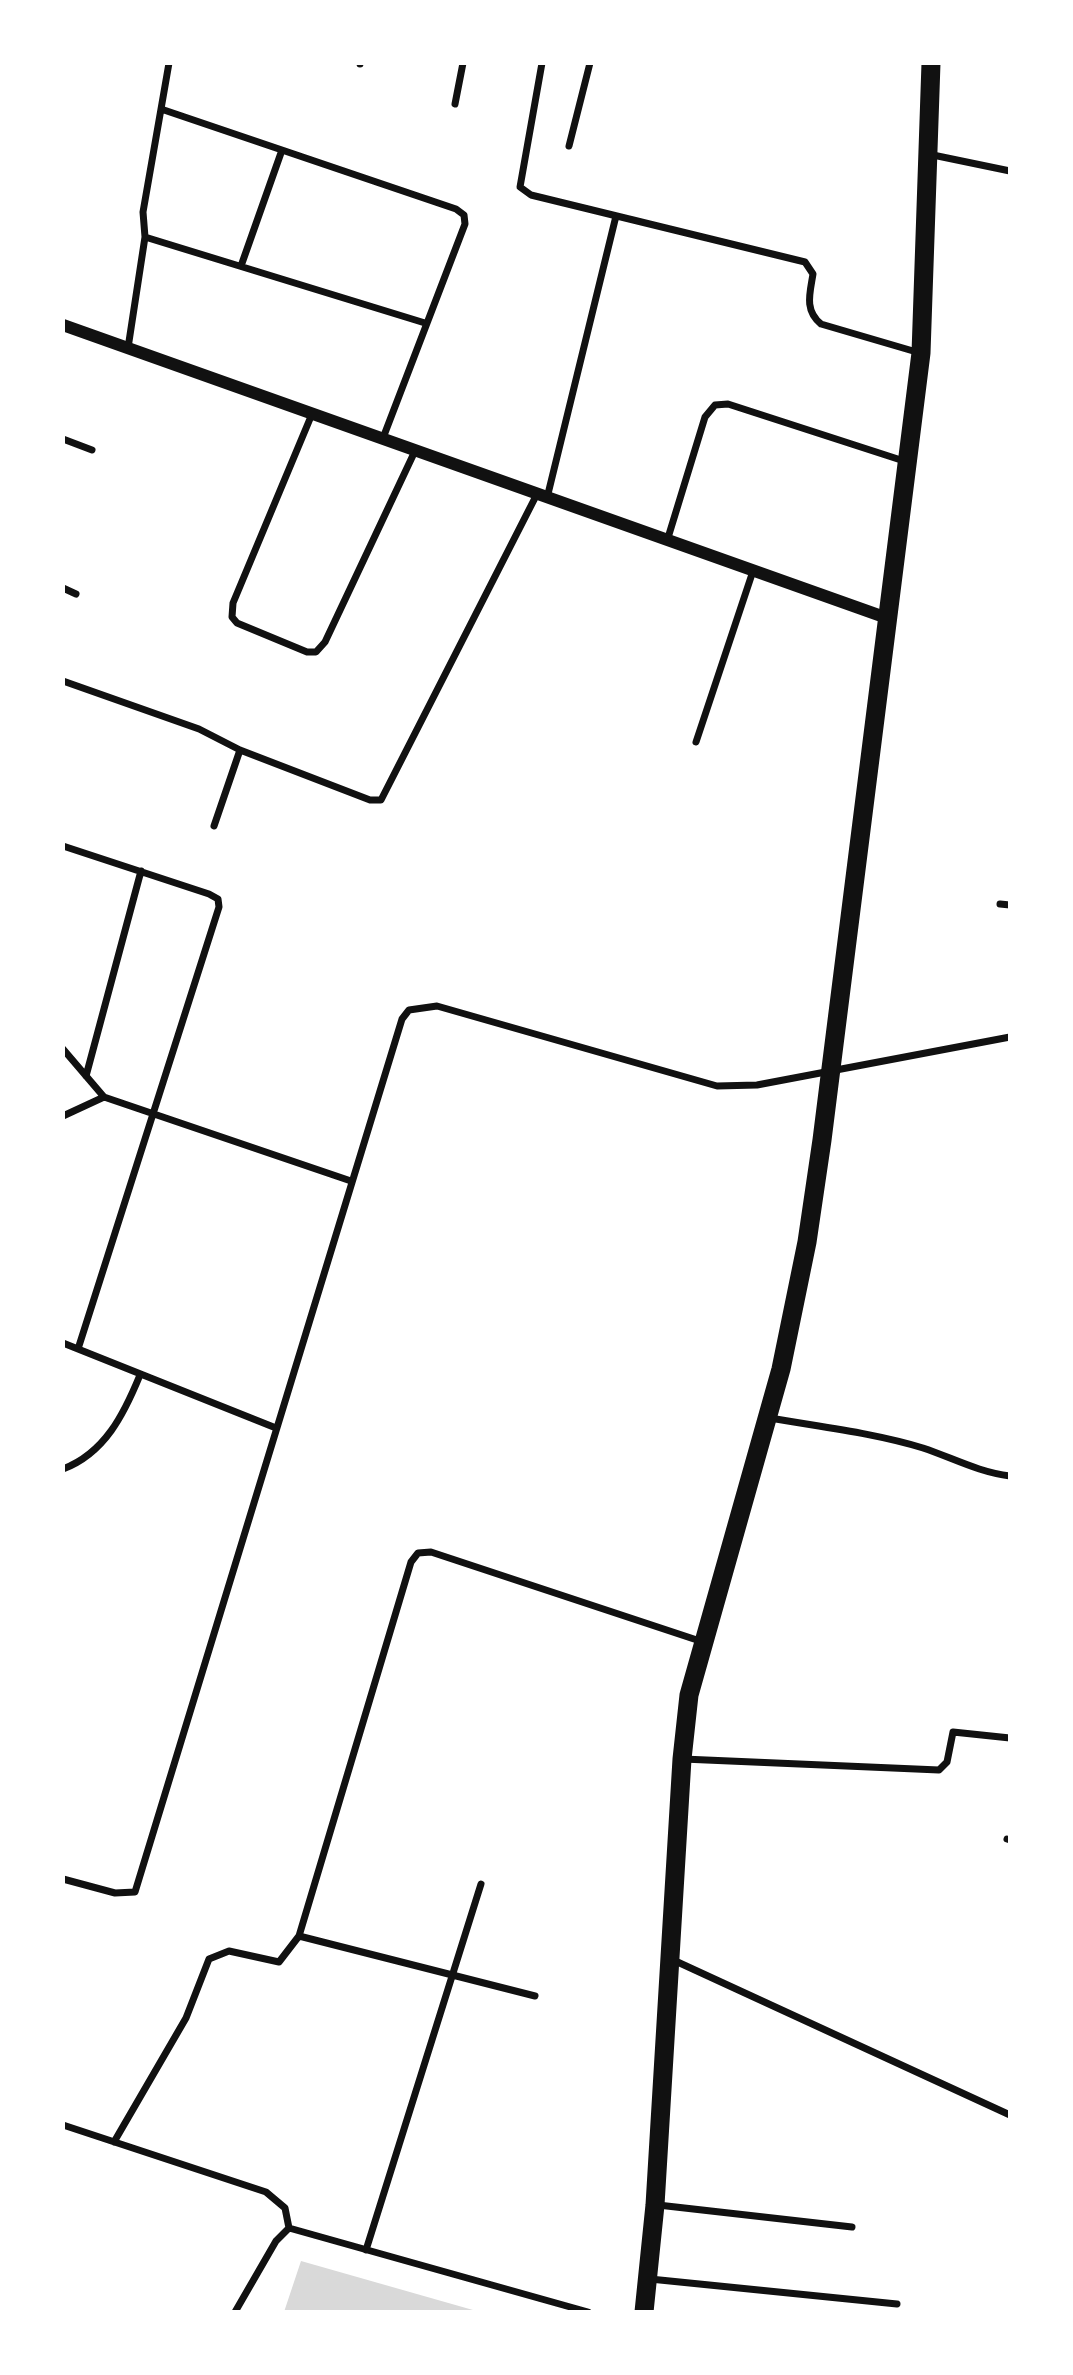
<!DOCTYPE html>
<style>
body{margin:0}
#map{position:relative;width:1073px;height:2375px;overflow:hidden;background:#fff;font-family:"Public Sans",sans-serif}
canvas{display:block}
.frame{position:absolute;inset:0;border:65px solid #fff;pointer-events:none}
</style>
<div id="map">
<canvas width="1073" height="2375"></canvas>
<div class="frame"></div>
</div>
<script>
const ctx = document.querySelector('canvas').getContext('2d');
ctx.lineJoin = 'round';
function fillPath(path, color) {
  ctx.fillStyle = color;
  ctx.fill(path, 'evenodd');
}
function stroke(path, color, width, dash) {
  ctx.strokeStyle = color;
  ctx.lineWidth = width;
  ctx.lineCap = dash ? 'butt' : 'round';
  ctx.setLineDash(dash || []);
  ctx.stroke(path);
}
fillPath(new Path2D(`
 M 301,2261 L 480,2312 L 284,2312 Z`), '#d9d9d9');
stroke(new Path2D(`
 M 169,63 L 161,109 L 456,209 L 464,215 L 465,224 L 383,438
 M 542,63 L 520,187 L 531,195 L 805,262 L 813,274 C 810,293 804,310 821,324 L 920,353
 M 360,64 L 360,63
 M 455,104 L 463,63
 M 161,109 L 143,212 L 145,237 L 425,323
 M 569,146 L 590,63
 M 928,154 L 1010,171
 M 241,266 L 282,150
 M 128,348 L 145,237
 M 312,414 L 233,603 L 232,617 L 237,623 L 307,652 L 316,652 L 325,642 L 415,451
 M 63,439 L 92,450
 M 547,498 L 616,216
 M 667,541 L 705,417 L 715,405 L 728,404 L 904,461
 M 63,588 L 76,594
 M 63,681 L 199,729 L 240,750 L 370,800 L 381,800 L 537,494
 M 696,742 L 753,571
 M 214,826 L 240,750
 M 63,846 L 209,894 L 218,899 L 219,907 L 78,1349 L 276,1428
 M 1000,904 L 1010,905
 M 63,1049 L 104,1097 L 351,1181
 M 86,1076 L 141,871
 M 63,1116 L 104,1097
 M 63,1343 L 78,1349
 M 770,1418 C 821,1427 874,1433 923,1448 C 953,1458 978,1472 1010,1476
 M 63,1469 C 105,1453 124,1414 140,1375
 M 683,1759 L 939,1770 L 947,1762 L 953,1732 L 1010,1738
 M 1007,1839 L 1010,1840
 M 63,1879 L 115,1893 L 135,1892 L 402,1019 L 409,1010 L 437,1006 L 717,1086 L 757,1085 L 1010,1037
 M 299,1936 L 535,1996
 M 671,1959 L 1010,2115
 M 63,2125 L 266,2192 L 285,2208 L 289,2228
 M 114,2142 L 186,2018 L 209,1959 L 229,1951 L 279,1962 L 299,1936 L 411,1562 L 418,1553 L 431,1552 L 703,1642
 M 658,2205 L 852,2227
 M 366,2250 L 481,1884
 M 650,2279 L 897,2304
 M 235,2312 L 276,2241 L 289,2228 L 588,2312`), '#111', 7);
stroke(new Path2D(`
 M 63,325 L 887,618`), '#111', 12);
stroke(new Path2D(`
 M 644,2312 L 655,2205 L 682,1759 L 689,1695 L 781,1369 L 807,1242 L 822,1140 L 921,353 L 931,63`), '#111', 19);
</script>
